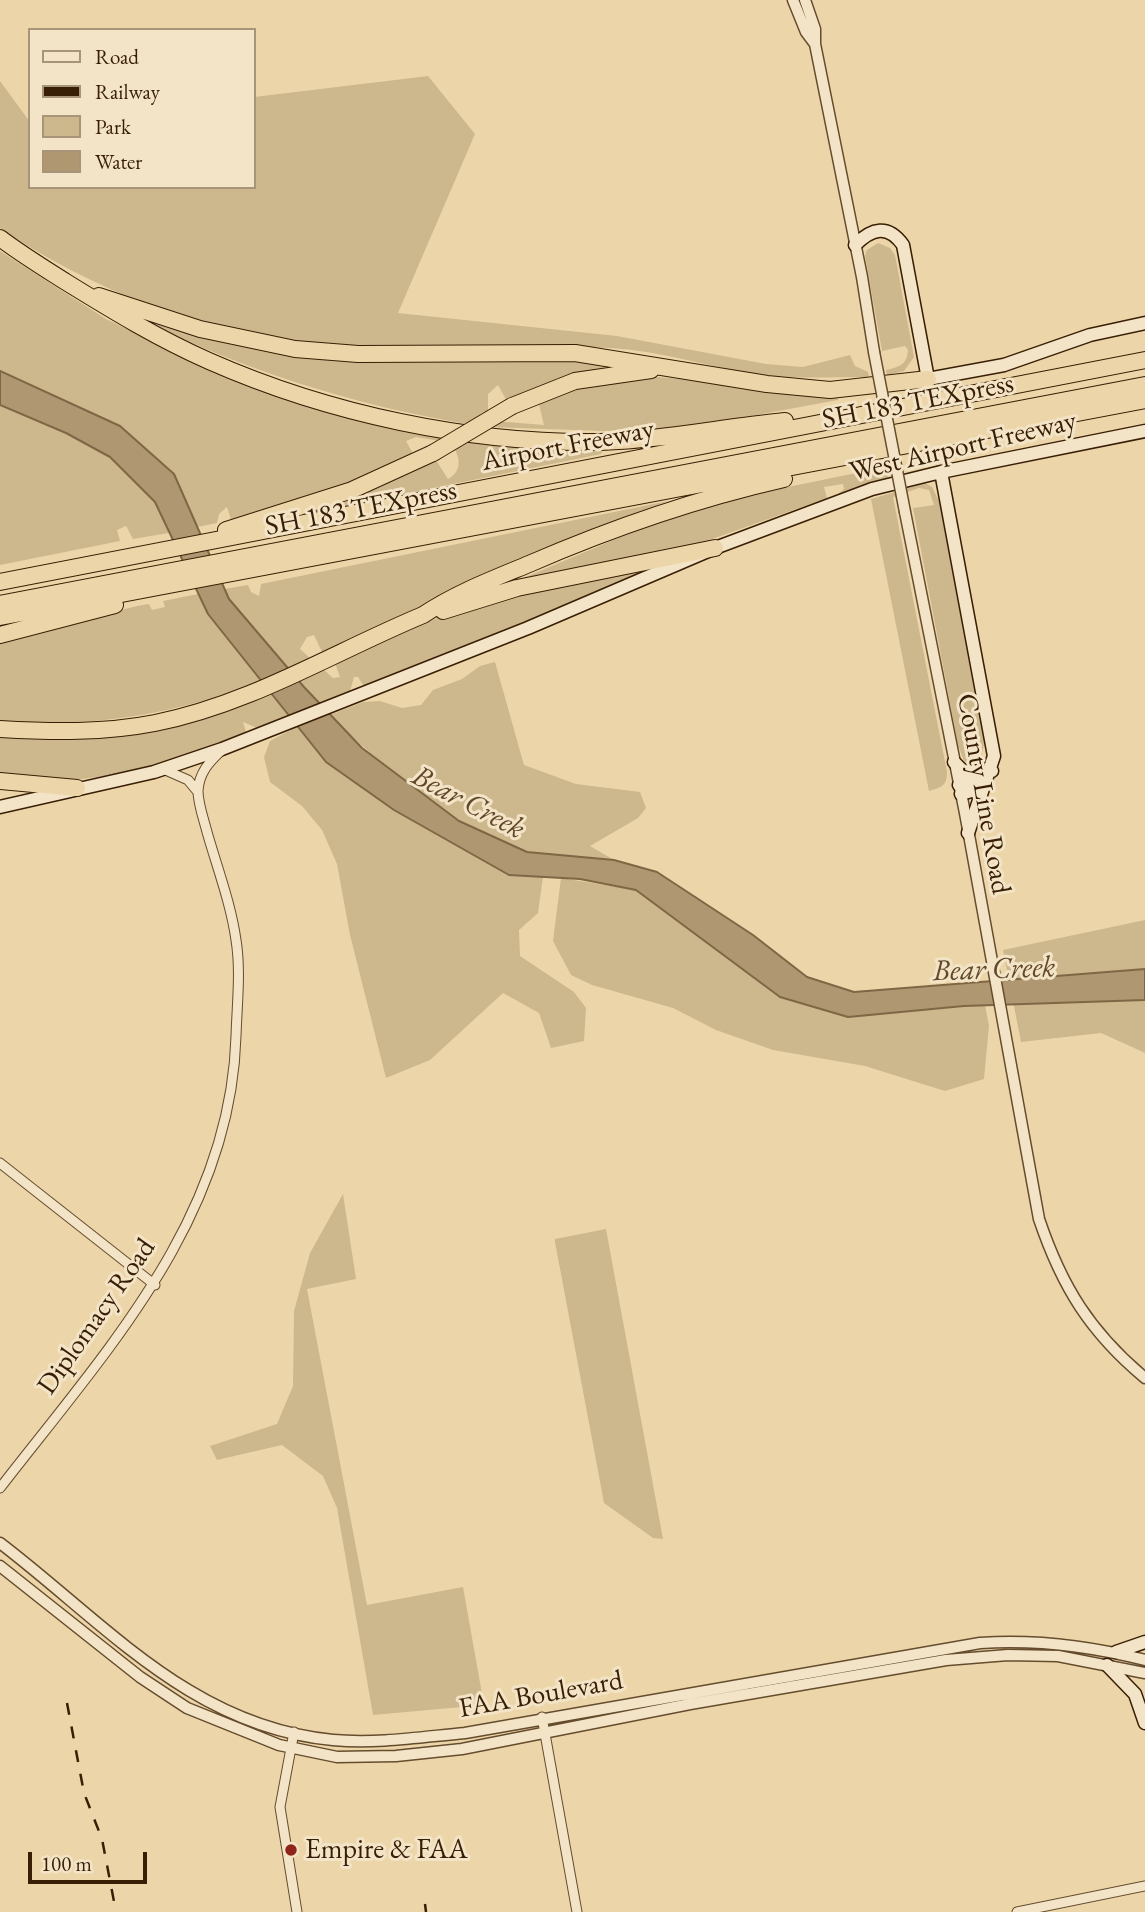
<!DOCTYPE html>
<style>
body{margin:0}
#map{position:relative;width:1145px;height:1912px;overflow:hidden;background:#ecd6a9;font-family:"EB Garamond",serif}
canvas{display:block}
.legend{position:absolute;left:28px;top:28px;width:228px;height:161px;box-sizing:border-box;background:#f3e4c7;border:2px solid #a89579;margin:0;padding:9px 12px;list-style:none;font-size:21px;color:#381e04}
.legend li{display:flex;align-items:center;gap:14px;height:35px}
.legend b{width:35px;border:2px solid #a89579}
.scale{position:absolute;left:28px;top:1852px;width:119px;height:32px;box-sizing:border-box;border:4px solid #381e04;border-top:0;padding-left:9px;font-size:21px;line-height:24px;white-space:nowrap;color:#381e04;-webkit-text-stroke:5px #f3e4c7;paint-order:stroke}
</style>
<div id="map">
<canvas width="1145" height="1912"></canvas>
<ul class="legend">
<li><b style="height:9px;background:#f3e4c7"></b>Road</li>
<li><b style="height:9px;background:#381e04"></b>Railway</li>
<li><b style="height:19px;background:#cdb78d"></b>Park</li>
<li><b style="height:19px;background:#af9771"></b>Water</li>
</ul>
<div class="scale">100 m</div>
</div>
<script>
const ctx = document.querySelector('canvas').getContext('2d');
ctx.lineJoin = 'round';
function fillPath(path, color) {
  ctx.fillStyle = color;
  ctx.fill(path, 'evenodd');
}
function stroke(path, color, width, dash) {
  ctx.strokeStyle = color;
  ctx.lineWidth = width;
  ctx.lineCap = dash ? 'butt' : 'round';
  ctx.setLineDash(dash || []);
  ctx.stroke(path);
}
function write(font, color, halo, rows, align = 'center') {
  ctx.font = font + ' "EB Garamond",serif';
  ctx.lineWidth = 6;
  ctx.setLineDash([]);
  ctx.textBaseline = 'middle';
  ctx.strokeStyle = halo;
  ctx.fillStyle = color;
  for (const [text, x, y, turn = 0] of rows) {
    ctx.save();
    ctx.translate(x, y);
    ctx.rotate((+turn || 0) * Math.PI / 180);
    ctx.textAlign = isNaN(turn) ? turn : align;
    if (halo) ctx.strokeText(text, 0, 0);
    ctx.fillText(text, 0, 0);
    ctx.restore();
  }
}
fillPath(new Path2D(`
 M 428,76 L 475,134 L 398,313 L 617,336 L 766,364 L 803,367 L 850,355 L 855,366 L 868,372 L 869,377 C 834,377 798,379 763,375 C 712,368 662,351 611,348 C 510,343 405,356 304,344 C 195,330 91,289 0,228 L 0,81 L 30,122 L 30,187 L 254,187 L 254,97 Z
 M 878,243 L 890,248 L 895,255 L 914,357 L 904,371 L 887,375 L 886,370 C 899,367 907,365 908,350 L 905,346 L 882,351 L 865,256 L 867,250 Z
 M 0,251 L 106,319 L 217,372 L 453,437 L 446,442 L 416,437 L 406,441 L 416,459 L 378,476 L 250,516 L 231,520 L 227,507 L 219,514 L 217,523 L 197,527 L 189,509 L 159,511 L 169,533 L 133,539 L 126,526 L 117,530 L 120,541 L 0,565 Z
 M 119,309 L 238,344 L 604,363 L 606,367 L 580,374 L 508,403 L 498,385 L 488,394 L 488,412 L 481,413 L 473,425 C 345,404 235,367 119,309 Z
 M 647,376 L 837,394 L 838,400 L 697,426 L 631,432 L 489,427 L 495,421 L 544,425 L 538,400 L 576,388 Z
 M 467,440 L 603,450 L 601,454 L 291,517 L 368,491 L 436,460 L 448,479 C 461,472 461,460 454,448 Z
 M 886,467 L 888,478 L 840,494 L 838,494 L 844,489 L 843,484 L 824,487 L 827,498 L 704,542 L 509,584 L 649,525 L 695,510 L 768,491 Z
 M 925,483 L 932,487 L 939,501 L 984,744 L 980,763 L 972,766 L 964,761 L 958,745 L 913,508 L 934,505 L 929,490 L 919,488 L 893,497 L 947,772 C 947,786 942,787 929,791 L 871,499 Z
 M 668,501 L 586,531 L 322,652 L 314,635 L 307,637 L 300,649 L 310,658 L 288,668 L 229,599 L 224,589 L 248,585 L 251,592 L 259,596 L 261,584 Z
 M 655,565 L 653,571 L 370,685 L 363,685 L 358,677 L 354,677 L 350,691 L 319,704 L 298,681 L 323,669 L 333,678 L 340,677 L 335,663 L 421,624 L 477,604 Z
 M 198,594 L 208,614 L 261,681 C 175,715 91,728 0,721 L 0,641 L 137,606 L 149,604 L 152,610 L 165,607 L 163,601 Z
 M 495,662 L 524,765 L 576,784 L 640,792 L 646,808 L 638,818 L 590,846 L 614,860 C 586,858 555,860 528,852 C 463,834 377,763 330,715 L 363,702 L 380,701 L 402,708 L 421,705 L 433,690 L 462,679 L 480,666 Z
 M 271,694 L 289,715 L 257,728 L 243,722 L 246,732 C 188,755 128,778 65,780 C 43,781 21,779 0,778 L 0,736 C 92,747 185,726 271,694 Z
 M 298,726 L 326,762 L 506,873 L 543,877 L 538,913 L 519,930 L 520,956 L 574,992 L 586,1008 L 584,1041 L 551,1048 L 539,1013 L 503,993 L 430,1060 L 386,1078 L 350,935 L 337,864 L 322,830 L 302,806 L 270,782 L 264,757 L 270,741 Z
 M 561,878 L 636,890 L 780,997 L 848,1017 L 985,1005 L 989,1026 L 984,1079 L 945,1091 L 865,1066 L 773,1050 L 716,1030 L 673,1008 L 592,985 L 571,975 L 553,941 Z
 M 1145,920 L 1145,1053 L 1101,1033 L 1021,1042 L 1003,950 Z
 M 343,1194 L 356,1279 L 307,1289 L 367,1605 L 463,1587 L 484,1705 L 373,1715 L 337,1508 L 323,1476 L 282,1445 L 217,1460 L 210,1446 L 277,1424 L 293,1386 L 294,1311 L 310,1253 Z
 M 606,1229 L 663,1539 L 653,1538 L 604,1503 L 555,1242 L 555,1239 Z`), '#cdb78d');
const water = new Path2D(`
 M 0,371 L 120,426 L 174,474 L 229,599 L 304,687 L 362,748 L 459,821 L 527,852 L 614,860 L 657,872 L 753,935 L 807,977 L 854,992 L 1145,969 L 1145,1000 L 964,1006 L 848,1017 L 780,997 L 636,890 L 580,879 L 509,875 L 394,810 L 326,762 L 208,614 L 155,502 L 110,457 L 66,433 L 0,405 Z`);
fillPath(water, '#af9771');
stroke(water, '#7f6745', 2);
const minor = new Path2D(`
 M 163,769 L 188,780 L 198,792
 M 0,1163 L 155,1285
 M 0,1488 C 106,1351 231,1218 236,1036 C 237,1004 241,971 236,940 C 231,904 217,867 207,832 C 204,820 198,804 198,791 C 199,773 209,762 221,751
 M 542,1717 L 577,1912
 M 294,1732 L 280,1807 L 297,1912
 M 1017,1912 L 1145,1886`);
const tertiary = new Path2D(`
 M 793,0 L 806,32 L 815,44
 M 805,0 L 815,29 L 815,44 L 862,277 L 874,352
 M 905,512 L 965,813 L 1039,1219 C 1062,1287 1090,1332 1145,1378
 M 0,1543 C 105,1623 192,1727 333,1740 C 377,1744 421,1737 465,1733 L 980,1643 C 1037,1639 1090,1646 1145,1660
 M 0,1566 L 140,1677 L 187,1708 L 279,1745 L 337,1757 L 396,1756 L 462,1749 L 690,1704 L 946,1660 L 1008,1655 L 1058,1656 L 1145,1673`);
const secondary = new Path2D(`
 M 855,245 C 872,228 888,224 903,245 L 928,379 L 1004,365 L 1090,335 L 1145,323
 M 941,472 L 994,756 L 968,833
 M 954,762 L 964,772 L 992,771
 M 959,785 L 987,776
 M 961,794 L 982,788 L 985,783
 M 0,807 L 154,772 L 222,749 L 528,628 L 715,548 L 872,489 L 941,472 L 1145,431
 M 1116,1652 L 1145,1642
 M 1107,1665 L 1135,1694 L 1145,1723`);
const motorway = new Path2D(`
 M 0,238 C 21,254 44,268 66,282 C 113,311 159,339 209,361 C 329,414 470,444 601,442 C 663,440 723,427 785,421
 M 99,296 L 200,329 L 295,349 L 358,354 L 575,353 L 767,384 L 830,390 L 928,379
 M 512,406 L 575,381 L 651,370
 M 226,530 L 352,490 L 433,453
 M 0,582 L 1145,360
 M 0,604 L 1145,385
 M 443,611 L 517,588 L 715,548
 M 0,617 L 1145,400
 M 0,635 L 115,605
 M 0,729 C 52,732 104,733 155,723 C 251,704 334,652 423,615 C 456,593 493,579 529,564 C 612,528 696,499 784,479
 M 0,781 L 77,788`);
stroke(minor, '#654c2d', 11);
stroke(tertiary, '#654c2d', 13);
stroke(secondary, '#381e04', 15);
stroke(motorway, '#381e04', 18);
stroke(minor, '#f3e4c7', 9);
stroke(tertiary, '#f3e4c7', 10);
stroke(secondary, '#f3e4c7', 12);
stroke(motorway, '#ecd6a9', 16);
stroke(new Path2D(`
 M 67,1703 L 84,1793 L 102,1839 L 116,1912
 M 425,1904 L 426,1912`), '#381e04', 2.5, [12, 12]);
const tertiaryBridge = new Path2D(`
 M 874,352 L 905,512`);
const motorwayBridge = new Path2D(`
 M 433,453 L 512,406`);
stroke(tertiaryBridge, '#654c2d', 13, []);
stroke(motorwayBridge, '#381e04', 18, []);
stroke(tertiaryBridge, '#f3e4c7', 10);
stroke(motorwayBridge, '#ecd6a9', 16);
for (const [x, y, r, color] of [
 [291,1850,7,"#8f2418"]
]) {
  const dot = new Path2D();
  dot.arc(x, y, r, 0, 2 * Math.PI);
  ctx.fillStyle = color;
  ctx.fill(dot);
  stroke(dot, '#f3e4c7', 2.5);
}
write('28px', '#381e04', '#f3e4c7', [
 ["SH 183 TEXpress",918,402,-11],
 ["Airport Freeway",568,446,-11],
 ["West Airport Freeway",963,447,-13],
 ["SH 183 TEXpress",361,509,-11],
 ["County Line Road",983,794,80],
 ["Diplomacy Road",97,1317,-55],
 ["FAA Boulevard",541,1695,-10]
]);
write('28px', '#381e04', '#f3e4c7', [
 ["Empire & FAA",305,1850]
], 'left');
write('italic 30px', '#62482a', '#f3e4c7', [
 ["Bear Creek",468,803,28],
 ["Bear Creek",994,970,-2]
]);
</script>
